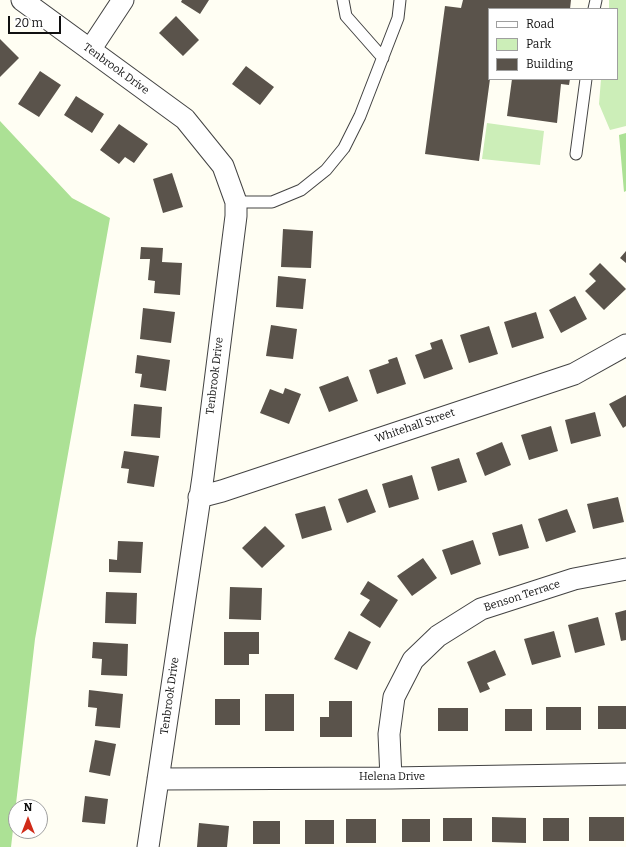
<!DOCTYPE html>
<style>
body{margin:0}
#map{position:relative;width:626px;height:847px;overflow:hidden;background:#fffef3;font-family:Bitter,serif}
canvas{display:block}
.legend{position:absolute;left:488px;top:8px;width:130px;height:72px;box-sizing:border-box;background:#fff;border:1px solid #9f9f9f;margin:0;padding:5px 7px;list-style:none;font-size:12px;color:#101010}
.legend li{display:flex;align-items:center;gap:8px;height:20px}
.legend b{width:20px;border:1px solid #9f9f9f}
.north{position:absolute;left:8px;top:799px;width:40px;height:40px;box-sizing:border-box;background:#fff;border:1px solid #9f9f9f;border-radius:50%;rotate:0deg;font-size:11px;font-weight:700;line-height:16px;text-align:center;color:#101010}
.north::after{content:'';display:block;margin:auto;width:14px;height:18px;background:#d02b19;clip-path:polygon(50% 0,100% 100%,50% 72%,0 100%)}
.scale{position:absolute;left:8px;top:16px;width:53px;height:18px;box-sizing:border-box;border:2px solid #101010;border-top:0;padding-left:5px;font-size:12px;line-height:14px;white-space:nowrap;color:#101010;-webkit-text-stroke:3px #fff;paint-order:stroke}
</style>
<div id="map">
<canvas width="626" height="847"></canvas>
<ul class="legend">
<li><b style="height:5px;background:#fff"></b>Road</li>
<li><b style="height:11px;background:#cceeb8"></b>Park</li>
<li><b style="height:11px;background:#5a534b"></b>Building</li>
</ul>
<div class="north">N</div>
<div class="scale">20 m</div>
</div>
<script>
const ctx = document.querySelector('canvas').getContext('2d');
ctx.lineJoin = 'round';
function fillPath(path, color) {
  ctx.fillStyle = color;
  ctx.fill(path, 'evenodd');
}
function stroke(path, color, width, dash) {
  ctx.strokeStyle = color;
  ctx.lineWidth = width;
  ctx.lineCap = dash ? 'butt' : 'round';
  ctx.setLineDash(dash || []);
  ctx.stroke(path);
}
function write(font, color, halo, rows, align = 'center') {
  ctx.font = font + ' Bitter,serif';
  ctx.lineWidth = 4;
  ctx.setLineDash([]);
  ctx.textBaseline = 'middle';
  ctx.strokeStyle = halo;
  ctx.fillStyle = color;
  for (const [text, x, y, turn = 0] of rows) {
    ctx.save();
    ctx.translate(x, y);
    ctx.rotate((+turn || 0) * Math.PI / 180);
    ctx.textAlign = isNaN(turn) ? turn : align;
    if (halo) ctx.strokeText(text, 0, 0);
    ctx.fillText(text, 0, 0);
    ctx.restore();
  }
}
fillPath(new Path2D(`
 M 609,0 L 626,0 L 626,126 L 610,130 L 599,104 L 601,79 L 617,79 L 617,9 L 609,9 Z
 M 487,123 L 544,131 L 540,165 L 482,159 Z`), '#cceeb8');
fillPath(new Path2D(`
 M 0,121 L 72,198 L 110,218 L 35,639 L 11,847 L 0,847 Z
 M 626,133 L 626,191 L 624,192 L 619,135 Z`), '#ace195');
fillPath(new Path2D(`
 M 182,0 L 209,0 L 200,14 L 181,2 Z
 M 463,0 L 571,0 L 570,9 L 489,9 L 489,79 L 490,79 L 479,161 L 425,154 L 445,6 L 461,8 Z
 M 176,16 L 199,40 L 183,56 L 159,33 Z
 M 0,39 L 19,58 L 0,77 Z
 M 246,66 L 274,87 L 260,105 L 232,84 Z
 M 40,71 L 61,85 L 39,117 L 18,104 Z
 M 512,79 L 570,79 L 569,85 L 561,84 L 557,123 L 507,116 Z
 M 76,96 L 104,114 L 92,133 L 64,115 Z
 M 119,124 L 148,144 L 134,163 L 125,157 L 119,164 L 100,150 Z
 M 172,173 L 183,207 L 163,213 L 153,179 Z
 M 283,229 L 313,231 L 311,268 L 281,267 Z
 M 141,247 L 163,248 L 162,262 L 182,263 L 180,295 L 154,293 L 155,281 L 148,280 L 150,259 L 140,259 Z
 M 626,251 L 626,263 L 620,258 Z
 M 600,263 L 626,289 L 604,310 L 585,291 L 596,281 L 589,274 Z
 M 278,276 L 306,279 L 303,309 L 276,307 Z
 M 575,296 L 587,319 L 561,333 L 549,310 Z
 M 143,308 L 175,312 L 171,343 L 140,339 Z
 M 536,312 L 544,338 L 512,348 L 504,322 Z
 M 271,325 L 297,329 L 293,359 L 266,356 Z
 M 489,326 L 498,354 L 469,363 L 460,335 Z
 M 442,339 L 453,369 L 424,379 L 415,355 L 432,349 L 430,343 Z
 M 137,355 L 170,360 L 166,391 L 140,387 L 142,374 L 135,373 Z
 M 397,357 L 406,384 L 377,394 L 369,370 L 389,363 L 388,360 Z
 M 348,376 L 358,401 L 329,412 L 319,387 Z
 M 285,388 L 301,394 L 289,424 L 260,413 L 270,389 L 283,394 Z
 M 626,395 L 626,426 L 623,428 L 609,404 Z
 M 134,404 L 162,407 L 160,438 L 131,436 Z
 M 595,412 L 601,436 L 571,444 L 565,420 Z
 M 551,426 L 558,451 L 529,460 L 521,435 Z
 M 502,442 L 511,465 L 485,476 L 476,453 Z
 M 124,451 L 159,456 L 154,487 L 127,483 L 129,469 L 121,468 Z
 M 459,458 L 467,482 L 438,491 L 431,467 Z
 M 412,475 L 419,499 L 389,508 L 382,484 Z
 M 367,489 L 376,512 L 347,523 L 338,499 Z
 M 618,497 L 624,522 L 593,529 L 587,504 Z
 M 325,506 L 332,530 L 302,539 L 295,514 Z
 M 567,509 L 576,532 L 546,542 L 538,519 Z
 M 522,524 L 529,548 L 499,556 L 492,533 Z
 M 265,526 L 285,546 L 262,568 L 242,548 Z
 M 473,540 L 481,564 L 451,575 L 442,550 Z
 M 118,541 L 143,542 L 141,573 L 109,572 L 109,559 L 117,560 Z
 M 423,558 L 437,578 L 412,596 L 397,576 Z
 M 368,581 L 398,600 L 380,628 L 360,615 L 370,600 L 360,594 Z
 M 230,587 L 262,588 L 261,620 L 229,619 Z
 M 106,592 L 137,593 L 136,624 L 105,623 Z
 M 626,610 L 626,640 L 621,641 L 615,613 Z
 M 598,617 L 605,645 L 575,653 L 568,625 Z
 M 349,631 L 371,642 L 357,670 L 334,659 Z
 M 554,631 L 561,657 L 532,665 L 524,639 Z
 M 224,632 L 259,632 L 259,654 L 249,654 L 249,665 L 224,665 Z
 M 93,642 L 128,644 L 127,676 L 101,675 L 102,659 L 92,658 Z
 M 495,650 L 506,675 L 487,683 L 490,689 L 480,693 L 467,662 Z
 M 89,690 L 123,694 L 120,728 L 95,726 L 97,708 L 88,707 Z
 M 265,694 L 294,694 L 294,731 L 265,731 Z
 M 215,699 L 240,699 L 240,725 L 215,725 Z
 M 329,701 L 352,701 L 352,737 L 320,737 L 320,717 L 329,717 Z
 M 598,706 L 626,706 L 626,729 L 598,729 Z
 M 546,707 L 581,707 L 581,730 L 546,730 Z
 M 438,708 L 468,708 L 468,731 L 438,731 Z
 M 505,709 L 532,709 L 532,731 L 505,731 Z
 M 95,740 L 116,744 L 110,776 L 89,772 Z
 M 85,796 L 108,799 L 105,824 L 82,822 Z
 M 492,817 L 526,818 L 526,843 L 492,842 Z
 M 589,817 L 624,817 L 624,841 L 589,841 Z
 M 443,818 L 472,818 L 472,841 L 443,841 Z
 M 543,818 L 569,818 L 569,841 L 543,841 Z
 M 346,819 L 376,819 L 376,843 L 346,843 Z
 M 402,819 L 430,819 L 430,842 L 402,842 Z
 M 305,820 L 334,820 L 334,844 L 305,844 Z
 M 253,821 L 280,821 L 280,844 L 253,844 Z
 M 199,823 L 229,826 L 227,847 L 197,847 Z`), '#5a534b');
const lane = new Path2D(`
 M 343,0 L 346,16 L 383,58
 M 594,9 L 596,0
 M 576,154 L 586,79
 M 236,202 L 272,202 L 301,190 L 326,170 L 344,148 L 360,116 L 398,18 L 400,0`);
const street = new Path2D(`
 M 22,0 L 185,119 L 223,166 L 236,202 L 236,216 L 203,477 L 148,847
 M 90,50 L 123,0
 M 199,497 L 222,491 L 574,374 L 626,345
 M 391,778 L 389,734 L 394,697 L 413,660 L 438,636 L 481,609 L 574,579 L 626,569
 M 158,779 L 391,778 L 626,774`);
stroke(lane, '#434343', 13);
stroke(street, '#434343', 23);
stroke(lane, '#fff', 11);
stroke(street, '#fff', 21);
write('11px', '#101010', '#fff', [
 ["Tenbrook Drive",116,69,36],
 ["Tenbrook Drive",215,376,-83],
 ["Whitehall Street",415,426,-19],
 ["Benson Terrace",522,596,-18],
 ["Tenbrook Drive",170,696,-82],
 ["Helena Drive",392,777]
]);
</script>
